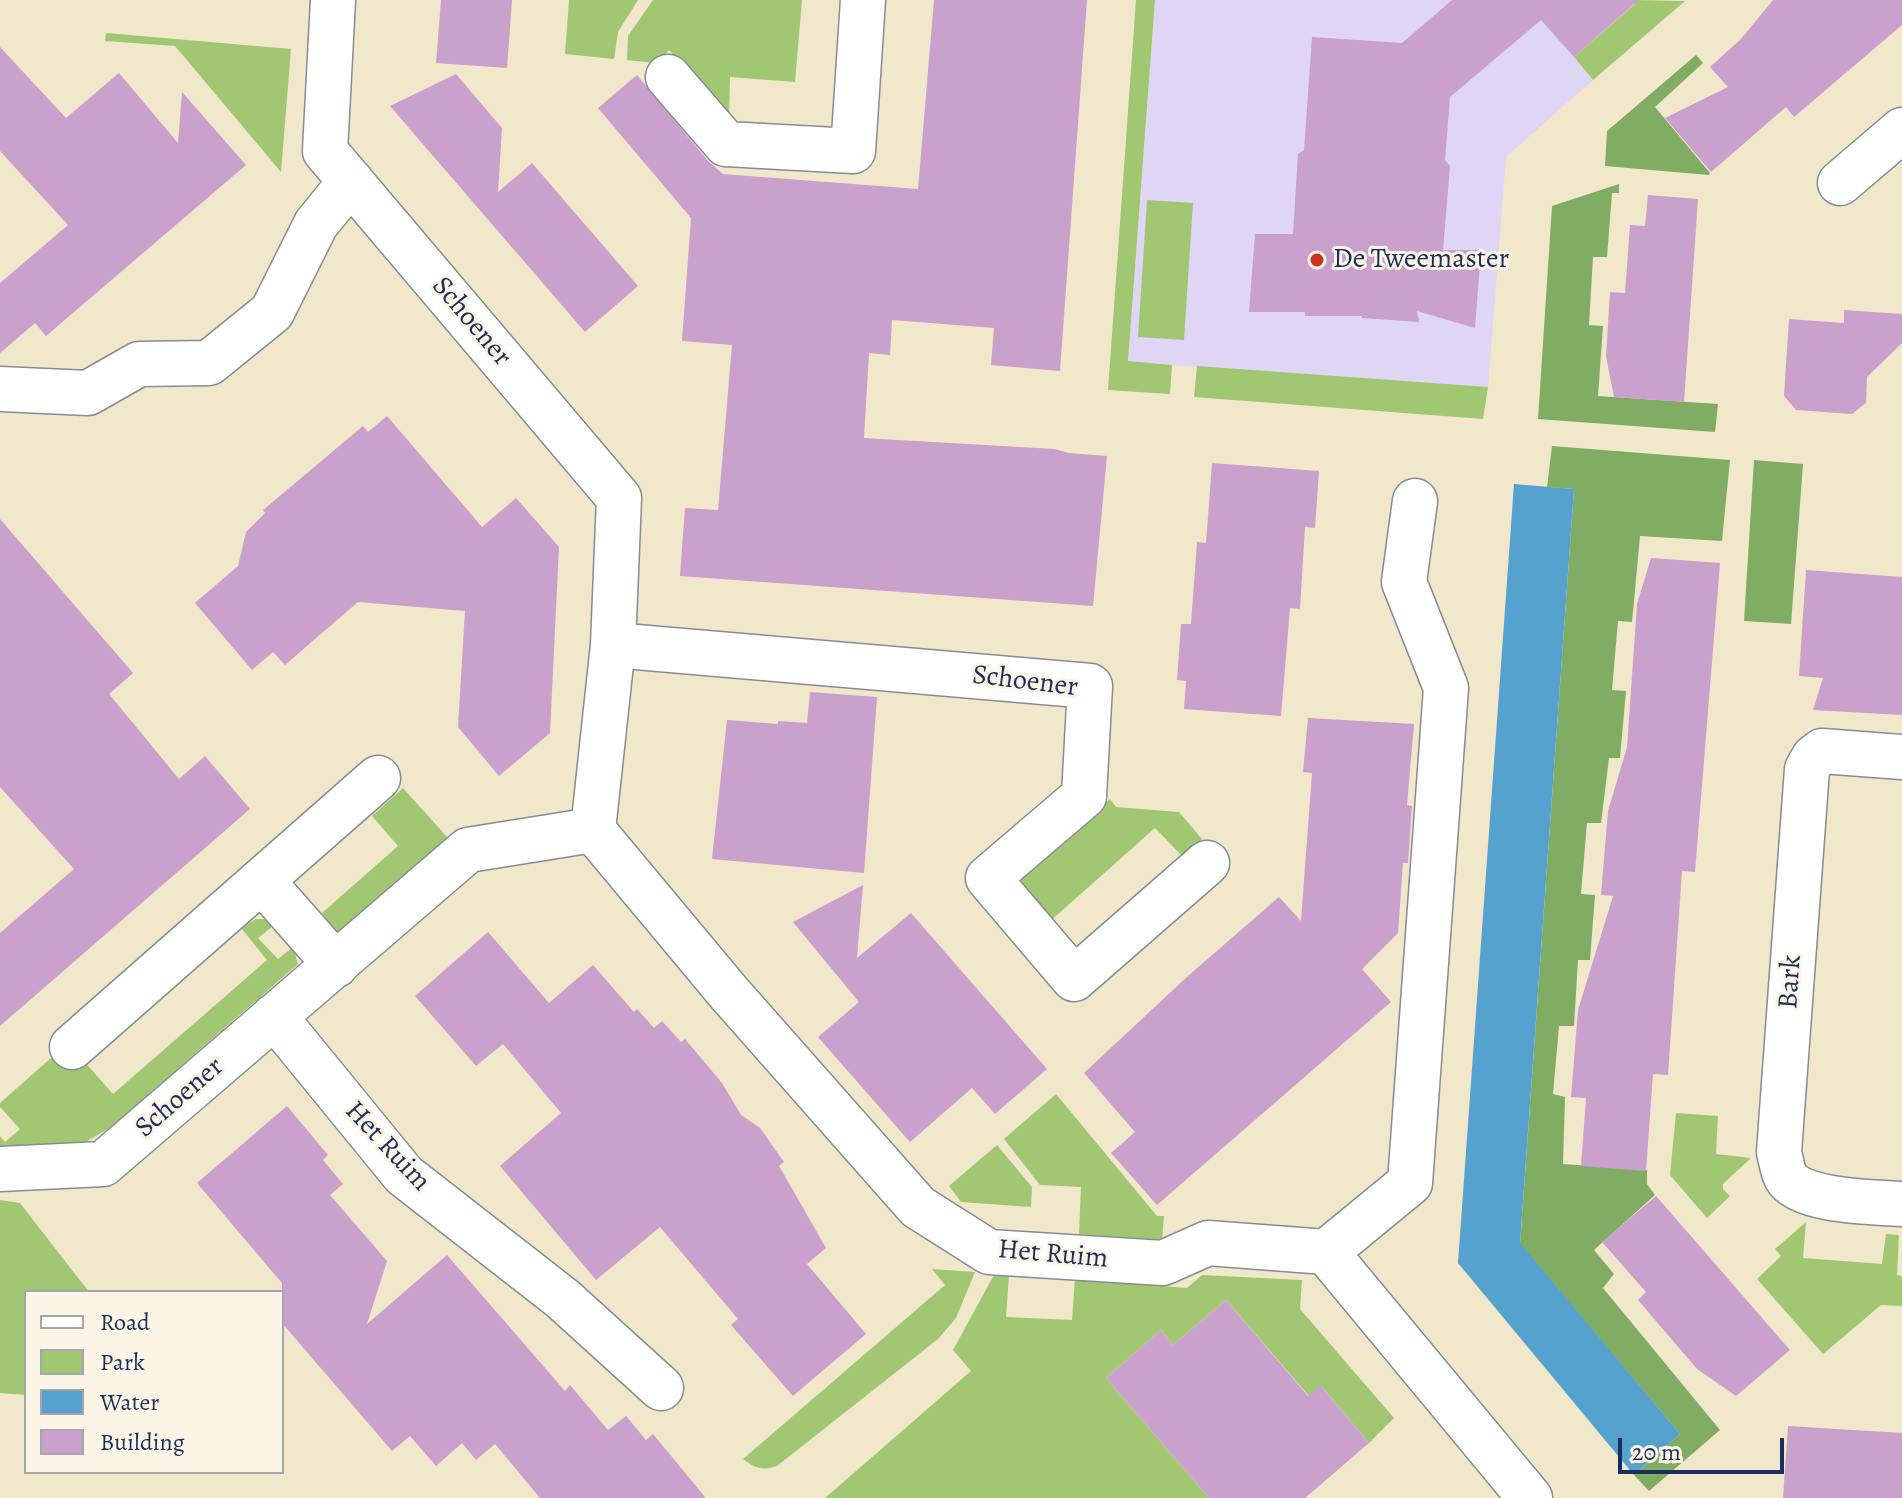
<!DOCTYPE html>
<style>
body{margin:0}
#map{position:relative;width:1902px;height:1498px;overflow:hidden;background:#f1e7cb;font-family:Alegreya,serif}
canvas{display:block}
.legend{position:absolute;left:24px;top:1290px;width:260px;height:184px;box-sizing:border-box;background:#fcf5e5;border:2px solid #a2a6af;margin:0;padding:10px 14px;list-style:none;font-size:24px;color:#1b2f5e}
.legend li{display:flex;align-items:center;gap:16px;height:40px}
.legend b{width:40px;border:2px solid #a2a6af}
.scale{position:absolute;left:1618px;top:1438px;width:166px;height:36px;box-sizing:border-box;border:4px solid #1b2f5e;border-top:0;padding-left:10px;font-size:24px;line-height:28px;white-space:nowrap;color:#1b2f5e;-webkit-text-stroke:6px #fcf5e5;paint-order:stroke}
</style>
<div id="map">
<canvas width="1902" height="1498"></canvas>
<ul class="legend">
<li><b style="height:10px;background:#fff"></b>Road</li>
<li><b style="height:22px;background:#a1c772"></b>Park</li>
<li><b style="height:22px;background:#55a2ce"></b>Water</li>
<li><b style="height:22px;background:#caa0cd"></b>Building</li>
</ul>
<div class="scale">20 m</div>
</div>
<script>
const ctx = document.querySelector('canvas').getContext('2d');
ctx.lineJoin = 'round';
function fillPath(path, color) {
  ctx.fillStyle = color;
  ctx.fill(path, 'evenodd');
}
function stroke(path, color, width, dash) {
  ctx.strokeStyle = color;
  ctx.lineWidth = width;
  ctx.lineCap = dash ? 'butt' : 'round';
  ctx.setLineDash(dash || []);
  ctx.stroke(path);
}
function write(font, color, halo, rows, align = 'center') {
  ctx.font = font + ' Alegreya,serif';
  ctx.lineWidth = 6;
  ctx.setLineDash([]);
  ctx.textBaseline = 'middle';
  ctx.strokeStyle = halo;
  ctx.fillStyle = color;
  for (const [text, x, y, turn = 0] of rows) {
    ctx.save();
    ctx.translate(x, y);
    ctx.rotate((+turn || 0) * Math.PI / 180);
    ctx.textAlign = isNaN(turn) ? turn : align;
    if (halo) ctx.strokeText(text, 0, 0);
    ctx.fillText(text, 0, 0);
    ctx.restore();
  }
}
fillPath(new Path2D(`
 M 1155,0 L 1636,0 L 1574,57 L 1593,80 L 1506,157 L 1488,387 L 1128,362 Z`), '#dfd5f5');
fillPath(new Path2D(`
 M 569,0 L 638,0 L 618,32 L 614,59 L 565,54 Z
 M 653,0 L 802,0 L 795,82 L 730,77 L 729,118 L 669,50 L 656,63 L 627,60 L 628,36 Z
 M 1136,0 L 1155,0 L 1128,361 L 1172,365 L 1170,394 L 1108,390 Z
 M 1632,0 L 1685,1 L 1593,80 L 1574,57 L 1635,4 Z
 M 106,33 L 291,49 L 281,172 L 175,46 L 105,41 Z
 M 1147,200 L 1193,203 L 1184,340 L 1138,337 Z
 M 1197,366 L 1488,387 L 1483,419 L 1194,397 Z
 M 403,788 L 448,838 L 337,933 L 322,913 L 398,846 L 372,816 Z
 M 1110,799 L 1116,807 L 1179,812 L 1202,839 L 1182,856 L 1155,828 L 1048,923 L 1013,882 Z
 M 256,919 L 267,919 L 273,926 L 258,938 L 278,959 L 293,947 L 298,964 L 111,1127 L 84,1143 L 59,1149 L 0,1147 L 0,1136 L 5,1142 L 20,1129 L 0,1107 L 0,1103 L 68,1043 L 113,1094 L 267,960 L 241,928 Z
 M 1056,1094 L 1157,1216 L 1164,1216 L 1162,1240 L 1079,1234 L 1081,1187 L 1040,1185 L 1004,1139 Z
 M 1676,1113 L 1718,1116 L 1716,1154 L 1751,1158 L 1723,1184 L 1723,1189 L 1730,1196 L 1707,1218 L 1670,1175 Z
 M 997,1145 L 1032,1187 L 1031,1207 L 961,1202 L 949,1186 Z
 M 0,1200 L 20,1203 L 89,1292 L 26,1292 L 26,1395 L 0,1393 Z
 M 1806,1222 L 1803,1258 L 1882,1264 L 1886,1234 L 1899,1235 L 1897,1275 L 1902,1276 L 1902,1306 L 1881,1305 L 1823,1354 L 1757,1279 L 1781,1256 L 1775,1249 Z
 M 932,1269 L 975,1272 L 956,1318 L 938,1339 L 777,1466 C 762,1471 755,1468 743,1459 L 945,1285 Z
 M 995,1273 L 1009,1275 L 1006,1317 L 1072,1320 L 1075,1279 L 1187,1288 L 1202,1275 L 1302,1280 L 1300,1309 L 1394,1418 L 1369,1443 L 1321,1386 L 1309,1396 L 1226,1300 L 1173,1345 L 1161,1330 L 1106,1378 L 1209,1498 L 825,1498 L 971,1371 L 953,1350 Z`), '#a1c772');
fillPath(new Path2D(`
 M 1696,55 L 1703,63 L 1655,107 L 1710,173 L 1709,175 L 1605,166 L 1607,131 Z
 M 1619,184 L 1619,193 L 1612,193 L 1607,257 L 1593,257 L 1589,325 L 1603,326 L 1598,396 L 1718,404 L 1715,432 L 1538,419 L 1552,206 Z
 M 1552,446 L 1730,460 L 1722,541 L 1640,536 L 1632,622 L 1618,621 L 1612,690 L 1626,691 L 1620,758 L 1609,758 L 1601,823 L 1587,823 L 1581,894 L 1595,895 L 1590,960 L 1578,960 L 1574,1026 L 1559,1026 L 1553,1094 L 1565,1097 L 1563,1164 L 1647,1170 L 1647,1184 L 1655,1195 L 1594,1250 L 1614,1274 L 1603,1288 L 1720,1430 L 1649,1491 L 1634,1475 L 1680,1434 L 1520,1244 L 1574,489 L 1547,487 Z
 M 1754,460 L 1803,464 L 1791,624 L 1744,621 Z`), '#80ac64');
fillPath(new Path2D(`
 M 1514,484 L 1574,489 L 1520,1243 L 1680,1434 L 1634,1475 L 1458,1263 Z`), '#55a2ce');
fillPath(new Path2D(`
 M 441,0 L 512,0 L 507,68 L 436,63 Z
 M 934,0 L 1087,0 L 1060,371 L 991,365 L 994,328 L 892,320 L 890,355 L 869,353 L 864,438 L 1054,449 L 1069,453 L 1107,456 L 1093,606 L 680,576 L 685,508 L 718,510 L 732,345 L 682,341 L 691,218 L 598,108 L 637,75 L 707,160 L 723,174 L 918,189 Z
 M 1452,0 L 1639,0 L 1574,57 L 1541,20 L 1450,97 L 1445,160 L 1450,166 L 1443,250 L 1481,250 L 1475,328 L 1417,311 L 1419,322 L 1362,318 L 1362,316 L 1305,316 L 1305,312 L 1249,312 L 1255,234 L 1293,234 L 1298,154 L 1304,150 L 1312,37 L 1402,43 Z
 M 1773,0 L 1902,0 L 1902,25 L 1794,117 L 1786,107 L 1711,172 L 1665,118 L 1728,87 L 1710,67 L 1741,39 Z
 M 0,47 L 66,118 L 119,73 L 178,143 L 182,92 L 246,165 L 46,336 L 35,323 L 0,353 L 0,283 L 68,225 L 0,151 Z
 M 456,74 L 502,128 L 498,192 L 532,163 L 638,286 L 585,332 L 390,106 Z
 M 1648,195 L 1698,199 L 1684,402 L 1614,397 L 1606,356 L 1610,292 L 1625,293 L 1630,225 L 1645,226 Z
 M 1844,310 L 1902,314 L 1902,343 L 1867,377 L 1866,403 L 1852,414 L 1796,410 L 1784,396 L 1789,319 L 1844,323 Z
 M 387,416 L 482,527 L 516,498 L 559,547 L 550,733 L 499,776 L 458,727 L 465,611 L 358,602 L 285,665 L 273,652 L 252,670 L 195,603 L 238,566 L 246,532 L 265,513 L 263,510 L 363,426 L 368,432 Z
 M 1212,463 L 1319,471 L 1315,528 L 1305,527 L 1300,609 L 1290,608 L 1281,716 L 1184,709 L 1186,681 L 1177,680 L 1181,624 L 1191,624 L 1197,542 L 1206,543 Z
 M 0,519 L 133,673 L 109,694 L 179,779 L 205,756 L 250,809 L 0,1026 L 0,933 L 74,869 L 0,787 Z
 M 1651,558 L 1720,563 L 1695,872 L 1682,871 L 1668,1075 L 1653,1074 L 1646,1171 L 1581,1166 L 1586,1098 L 1571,1097 L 1578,1010 L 1613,896 L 1601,895 L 1608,811 L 1627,747 L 1637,604 Z
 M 1806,570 L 1902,577 L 1902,715 L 1813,710 L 1823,678 L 1799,676 Z
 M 810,692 L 877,697 L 864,873 L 712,859 L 727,720 L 778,724 L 778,721 L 807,723 Z
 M 1308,718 L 1414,724 L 1407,805 L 1412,806 L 1408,863 L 1403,863 L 1398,933 L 1362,969 L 1391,1002 L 1157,1205 L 1111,1153 L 1135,1132 L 1084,1073 L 1188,976 L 1279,897 L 1301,921 L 1312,773 L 1303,772 Z
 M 863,885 L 857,958 L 911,913 L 1047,1069 L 995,1114 L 972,1088 L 910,1142 L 818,1037 L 859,1002 L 793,922 Z
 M 488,932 L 549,1003 L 593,965 L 634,1012 L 637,1009 L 654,1028 L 662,1021 L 681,1042 L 685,1039 L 722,1083 L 741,1115 L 760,1128 L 784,1162 L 779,1166 L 826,1248 L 807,1264 L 866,1334 L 793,1396 L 731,1325 L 738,1319 L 660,1227 L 596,1280 L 500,1166 L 561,1113 L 503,1044 L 476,1066 L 415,996 Z
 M 287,1106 L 328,1155 L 323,1160 L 343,1184 L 330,1195 L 387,1261 L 367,1324 L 447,1255 L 565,1391 L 570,1385 L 608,1430 L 626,1416 L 646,1440 L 653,1434 L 706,1498 L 540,1498 L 495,1444 L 476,1460 L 462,1443 L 436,1466 L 410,1436 L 392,1451 L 282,1323 L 282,1283 L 197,1183 Z
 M 1656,1196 L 1790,1350 L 1736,1396 L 1697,1369 L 1638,1300 L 1646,1292 L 1602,1242 Z
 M 1226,1300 L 1308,1396 L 1320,1385 L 1369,1443 L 1305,1498 L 1209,1498 L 1106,1378 L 1161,1330 L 1173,1345 Z
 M 1788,1426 L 1902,1433 L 1902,1498 L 1783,1498 Z`), '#caa0cd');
const minor = new Path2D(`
 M 668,77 L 726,144 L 853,151 L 863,0
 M 1840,183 L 1902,130
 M 0,389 L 88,393 L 139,364 L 209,363 L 272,312 L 316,224 L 351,181
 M 613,645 L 1090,686 L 1084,796 L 988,878 L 1074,979 L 1207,863
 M 1902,757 L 1822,751 L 1814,757 L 1807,769 L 1779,1152 C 1781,1159 1782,1170 1786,1177 C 1800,1202 1875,1202 1902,1204
 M 593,830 L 729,993 L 918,1207 L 989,1252 L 1163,1263 L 1208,1243 L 1326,1252 L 1530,1498
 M 262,881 L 336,965
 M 274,1016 L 404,1175 L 563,1299 L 661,1388
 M 72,1047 L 378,778
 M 0,1169 L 103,1164 L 468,850 L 593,830 L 613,645 L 619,498 L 325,151 L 333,0
 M 1326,1252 L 1410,1183 L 1446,688 L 1404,582 L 1415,501`);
stroke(minor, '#868b94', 47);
stroke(minor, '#fff', 44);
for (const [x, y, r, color] of [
 [1317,260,8,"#c8321e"]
]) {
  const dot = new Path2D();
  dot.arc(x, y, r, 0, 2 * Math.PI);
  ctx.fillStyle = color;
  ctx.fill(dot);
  stroke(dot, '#fcf5e5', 3);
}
write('28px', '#1b2f5e', '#fcf5e5', [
 ["De Tweemaster",1333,260]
], 'left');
write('28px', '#1b2f5e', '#fcf5e5', [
 ["Schoener",471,322,50],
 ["Schoener",1025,682,7],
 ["Bark",1791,982,-86],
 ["Schoener",180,1098,-41],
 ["Het Ruim",387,1147,47],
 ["Het Ruim",1053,1255,5]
]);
</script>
